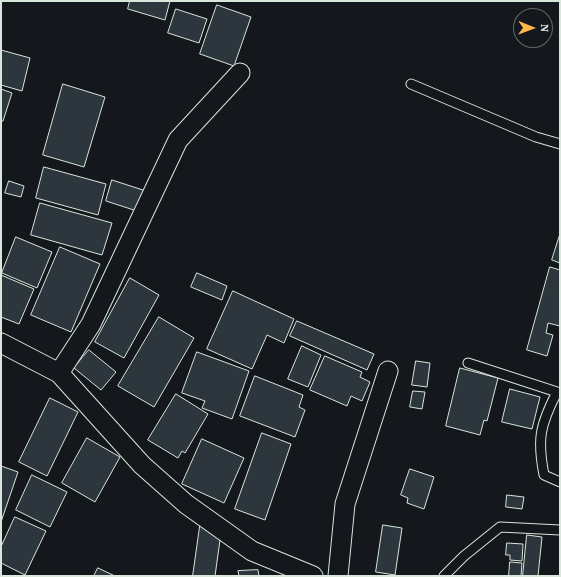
<!DOCTYPE html>
<style>
body{margin:0}
#map{position:relative;width:561px;height:577px;overflow:hidden;background:#14181c;font-family:"Source Serif 4",serif}
canvas{display:block}
.frame{position:absolute;inset:0;border:2px solid #d8e6dc;pointer-events:none}
.north{position:absolute;left:513px;top:8px;width:40px;height:40px;box-sizing:border-box;background:#14181c;border:1px solid #626a69;border-radius:50%;rotate:91deg;font-size:11px;font-weight:700;line-height:16px;text-align:center;color:#d8e6dc}
.north::after{content:'';display:block;margin:auto;width:14px;height:18px;background:#ffb74d;clip-path:polygon(50% 0,100% 100%,50% 72%,0 100%)}
</style>
<div id="map">
<canvas width="561" height="577"></canvas>
<div class="frame"></div>
<div class="north">N</div>
</div>
<script>
const ctx = document.querySelector('canvas').getContext('2d');
ctx.lineJoin = 'round';
function fillPath(path, color) {
  ctx.fillStyle = color;
  ctx.fill(path, 'evenodd');
}
function stroke(path, color, width, dash) {
  ctx.strokeStyle = color;
  ctx.lineWidth = width;
  ctx.lineCap = dash ? 'butt' : 'round';
  ctx.setLineDash(dash || []);
  ctx.stroke(path);
}
const building = new Path2D(`
 M 130,1 L 170,1 L 165,20 L 128,9 Z
 M 217,5 L 251,17 L 234,66 L 200,54 Z
 M 176,9 L 207,19 L 199,43 L 168,33 Z
 M 1,50 L 30,58 L 22,91 L 1,85 Z
 M 63,84 L 105,97 L 84,167 L 43,155 Z
 M 1,89 L 12,93 L 3,121 L 1,121 Z
 M 44,167 L 106,184 L 98,215 L 36,198 Z
 M 112,180 L 146,191 L 140,212 L 106,201 Z
 M 9,181 L 24,186 L 21,197 L 5,193 Z
 M 40,203 L 112,223 L 102,255 L 31,235 Z
 M 560,234 L 560,263 L 552,260 Z
 M 16,237 L 52,252 L 37,288 L 2,273 Z
 M 60,247 L 100,264 L 71,332 L 31,315 Z
 M 550,267 L 560,270 L 560,326 L 548,323 L 546,333 L 553,335 L 547,356 L 527,350 Z
 M 197,273 L 227,286 L 222,300 L 191,287 Z
 M 1,275 L 34,289 L 19,324 L 1,317 Z
 M 130,278 L 159,295 L 124,358 L 95,342 Z
 M 233,291 L 294,319 L 284,343 L 267,335 L 252,369 L 207,349 Z
 M 159,317 L 194,338 L 154,407 L 118,386 Z
 M 297,321 L 374,354 L 367,370 L 290,336 Z
 M 302,346 L 321,355 L 308,387 L 288,379 Z
 M 89,350 L 116,372 L 101,390 L 74,368 Z
 M 197,352 L 249,371 L 232,419 L 202,408 L 205,401 L 182,393 Z
 M 325,356 L 362,372 L 360,377 L 370,382 L 362,401 L 351,396 L 347,406 L 310,390 Z
 M 416,361 L 430,363 L 427,387 L 412,385 Z
 M 460,368 L 498,378 L 487,421 L 484,420 L 480,435 L 446,426 Z
 M 255,376 L 303,395 L 299,407 L 305,410 L 295,437 L 240,416 Z
 M 510,389 L 540,397 L 532,429 L 502,422 Z
 M 413,391 L 425,392 L 422,409 L 410,407 Z
 M 176,394 L 208,414 L 185,453 L 182,451 L 178,458 L 148,440 Z
 M 50,398 L 78,412 L 47,476 L 19,462 Z
 M 262,433 L 291,444 L 265,520 L 235,509 Z
 M 87,438 L 120,457 L 95,502 L 62,483 Z
 M 202,439 L 244,458 L 224,503 L 182,484 Z
 M 1,466 L 18,472 L 1,522 Z
 M 410,469 L 434,477 L 424,509 L 407,503 L 408,498 L 401,495 Z
 M 32,475 L 67,492 L 50,527 L 16,510 Z
 M 507,495 L 524,497 L 522,509 L 506,507 Z
 M 15,517 L 46,531 L 25,575 L 1,563 L 1,547 Z
 M 383,525 L 402,528 L 395,575 L 376,572 Z
 M 200,526 L 220,540 L 215,576 L 193,576 Z
 M 527,535 L 542,537 L 538,576 L 523,576 Z
 M 507,543 L 523,544 L 522,561 L 510,560 L 510,555 L 506,555 Z
 M 510,562 L 522,563 L 521,576 L 509,576 Z
 M 98,568 L 115,576 L 94,576 Z
 M 258,570 L 259,576 L 239,576 L 238,571 Z`);
fillPath(building, '#2c363c');
stroke(building, '#d8e6dc', 1);
const lane = new Path2D(`
 M 411,84 L 536,137 L 560,144
 M 468,363 L 560,393
 M 557,392 C 540,425 537,439 544,475 L 560,482
 M 444,576 L 464,556 L 500,527 L 560,530`);
const street = new Path2D(`
 M 1,343 L 59,373 L 142,465 L 186,504 L 252,551 L 313,576
 M 59,373 L 91,324 L 178,140 L 240,73
 M 338,576 L 345,504 L 388,371`);
stroke(lane, '#d8e6dc', 11);
stroke(street, '#d8e6dc', 21);
stroke(lane, '#14181c', 9);
stroke(street, '#14181c', 19);
</script>
